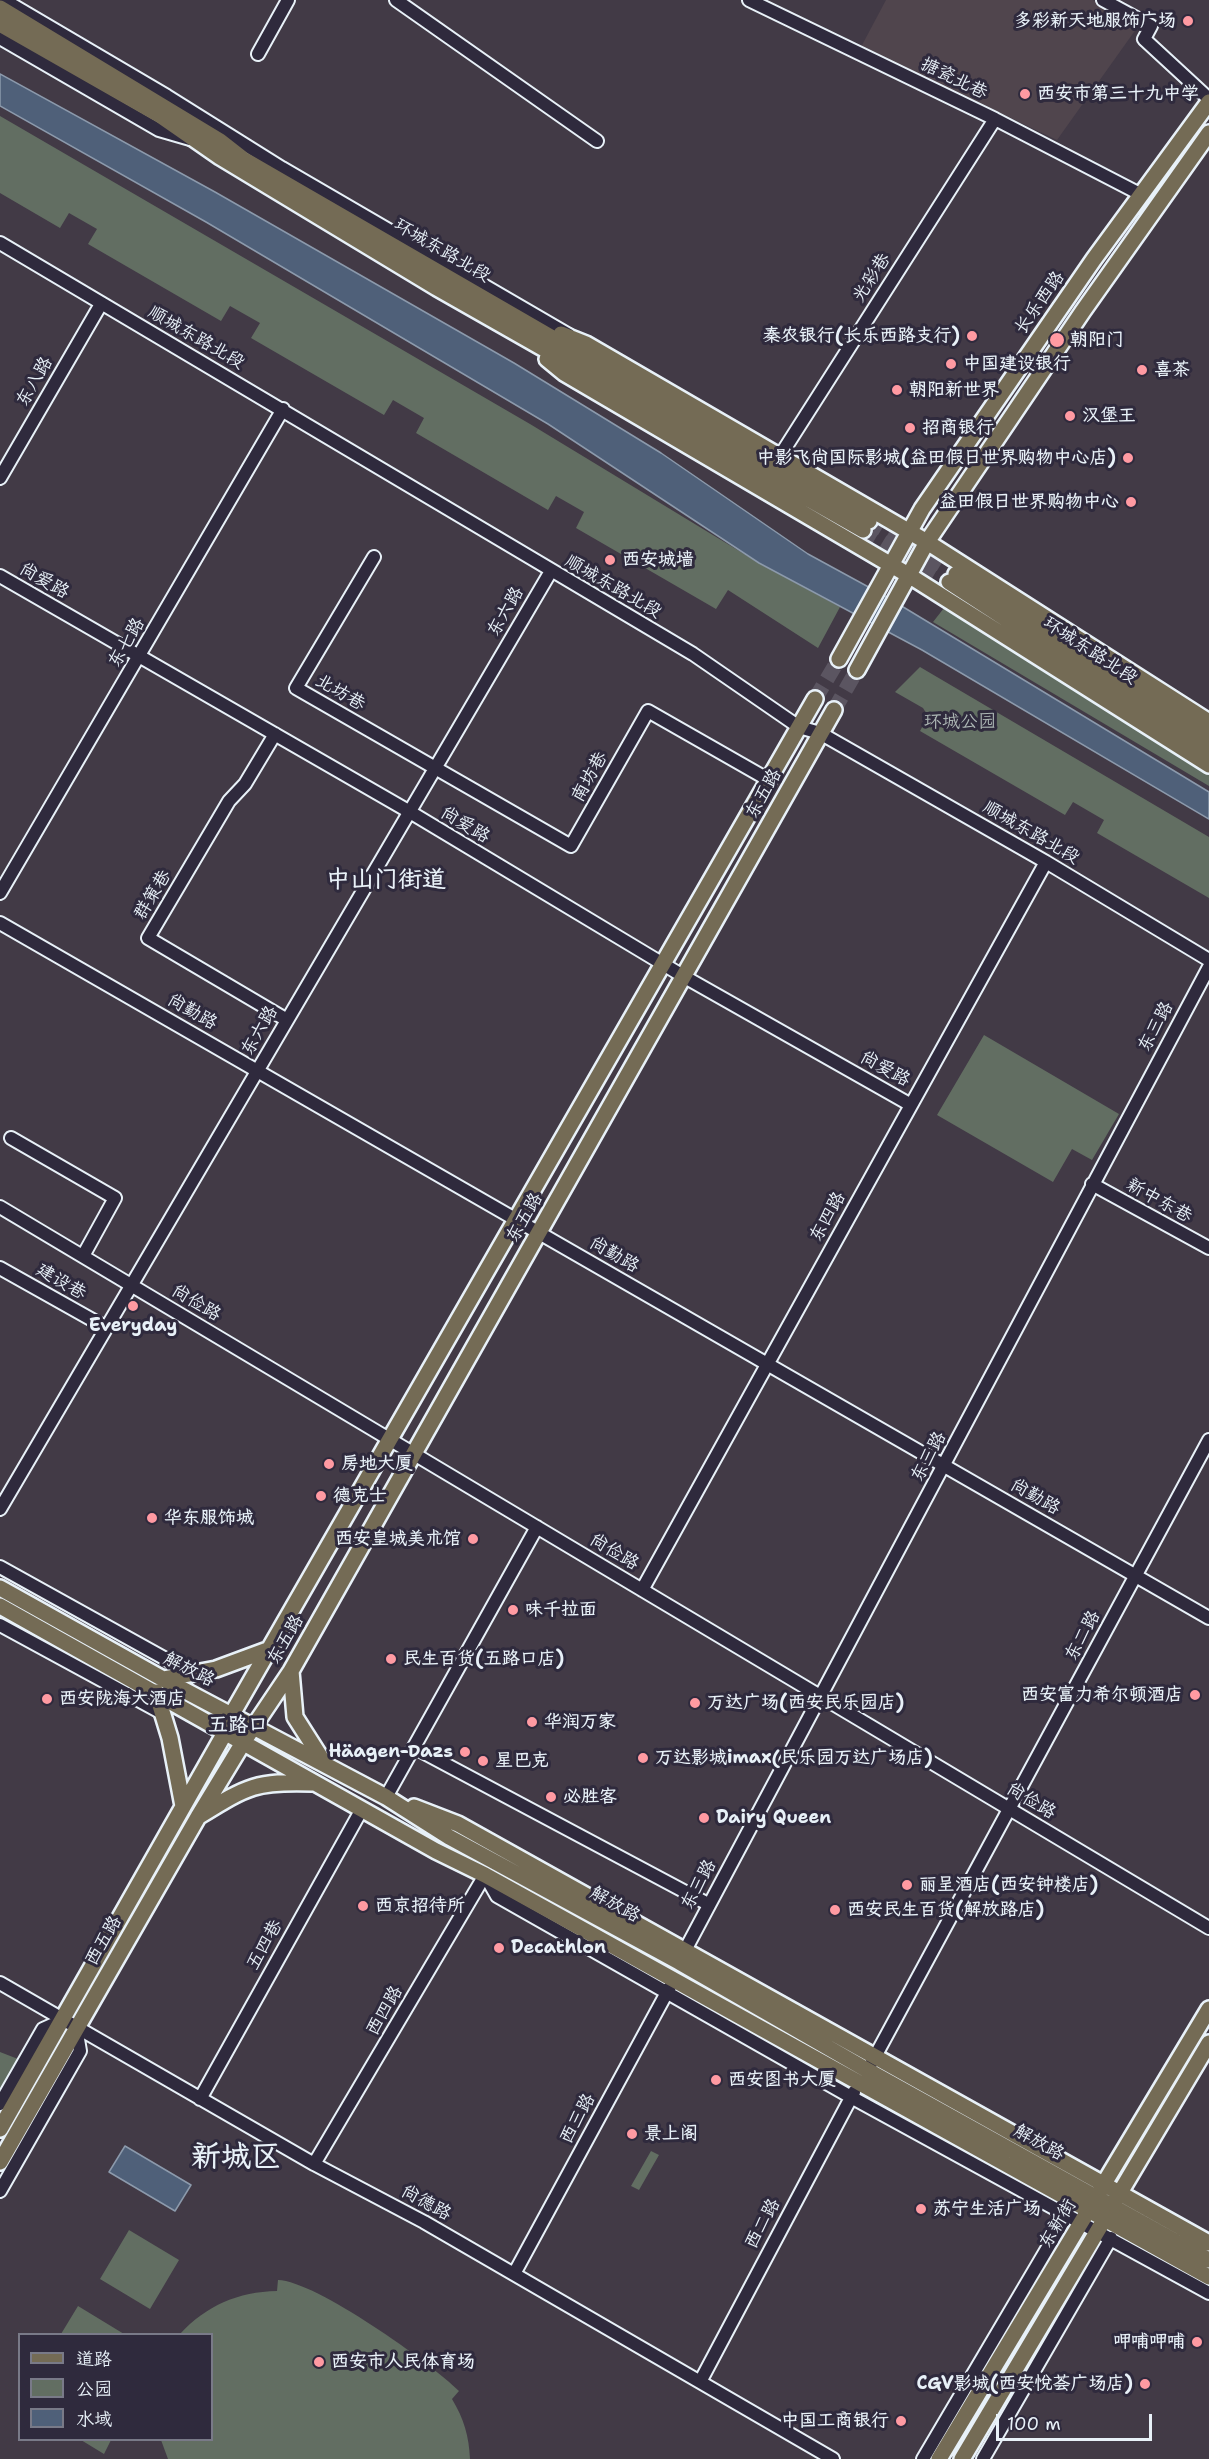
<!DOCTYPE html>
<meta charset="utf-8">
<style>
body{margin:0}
#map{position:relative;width:1209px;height:2459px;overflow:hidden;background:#423a46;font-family:"Shantell Sans","LXGW WenKai TC",sans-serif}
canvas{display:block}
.legend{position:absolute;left:18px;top:2333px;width:195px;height:108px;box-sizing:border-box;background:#2f2a3d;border:2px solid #797a88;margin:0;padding:8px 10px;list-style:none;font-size:18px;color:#e8f1f8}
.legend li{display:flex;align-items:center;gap:12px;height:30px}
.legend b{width:30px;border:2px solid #797a88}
.scale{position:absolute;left:996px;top:2414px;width:156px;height:27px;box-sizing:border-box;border:3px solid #e8f1f8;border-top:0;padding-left:8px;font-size:18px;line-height:21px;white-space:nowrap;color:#e8f1f8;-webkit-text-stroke:4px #2f2a3d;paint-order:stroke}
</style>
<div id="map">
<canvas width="1209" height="2459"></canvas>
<ul class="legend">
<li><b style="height:8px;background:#746b55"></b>道路</li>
<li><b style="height:16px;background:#626e62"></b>公园</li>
<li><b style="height:16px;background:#4f6079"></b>水域</li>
</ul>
<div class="scale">100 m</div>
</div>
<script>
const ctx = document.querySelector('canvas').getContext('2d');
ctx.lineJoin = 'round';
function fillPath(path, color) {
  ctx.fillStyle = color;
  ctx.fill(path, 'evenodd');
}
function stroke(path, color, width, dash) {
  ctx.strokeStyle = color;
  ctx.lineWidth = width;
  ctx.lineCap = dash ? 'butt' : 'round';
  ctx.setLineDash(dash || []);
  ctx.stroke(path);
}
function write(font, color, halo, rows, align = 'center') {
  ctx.font = font + ' "Shantell Sans","LXGW WenKai TC",sans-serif';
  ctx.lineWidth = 6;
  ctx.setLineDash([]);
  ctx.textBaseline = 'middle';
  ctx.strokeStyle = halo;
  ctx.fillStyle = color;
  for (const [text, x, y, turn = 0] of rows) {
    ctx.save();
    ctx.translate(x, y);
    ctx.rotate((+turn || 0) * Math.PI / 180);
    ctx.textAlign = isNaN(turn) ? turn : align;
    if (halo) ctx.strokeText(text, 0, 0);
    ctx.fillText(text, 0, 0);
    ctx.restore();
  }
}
fillPath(new Path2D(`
 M 886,0 L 1093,0 L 1139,25 L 1057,140 L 861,47 Z`), '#50454d');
fillPath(new Path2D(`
 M 0,116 L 530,424 L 759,563 L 840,607 L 818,648 L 728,590 L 716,609 L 576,528 L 584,512 L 556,496 L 548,510 L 416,433 L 424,418 L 393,400 L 384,415 L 251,338 L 260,323 L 230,306 L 221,321 L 88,244 L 97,229 L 69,213 L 60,228 L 0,193 Z
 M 944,608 L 1209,770 L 1209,786 L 933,622 Z
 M 920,667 L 1209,837 L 1209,898 L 1097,833 L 1104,820 L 1073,802 L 1065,815 L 920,731 L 928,716 L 923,708 L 895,692 Z
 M 984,1035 L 1119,1114 L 1092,1160 L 1072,1149 L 1053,1182 L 937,1115 Z
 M 0,2052 L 18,2059 L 0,2090 Z
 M 651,2151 L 659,2155 L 639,2190 L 631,2186 Z
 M 129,2230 L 179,2260 L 150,2309 L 100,2279 Z
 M 278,2280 C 316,2281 431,2363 459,2391 L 452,2399 C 464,2419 469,2436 470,2459 L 168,2459 L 161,2440 L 212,2440 L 212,2334 L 180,2334 C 207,2305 238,2292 277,2291 Z
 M 78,2306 L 124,2334 L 61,2334 Z
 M 81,2440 L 111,2440 L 104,2454 Z`), '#626e62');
const water = new Path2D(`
 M 0,74 L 215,192 L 514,363 L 661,453 L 808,554 L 885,596 L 1209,792 L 1209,819 L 922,650 L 759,563 L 548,424 L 206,222 L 0,106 Z
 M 125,2146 L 191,2185 L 175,2211 L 109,2172 Z`);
fillPath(water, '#4f6079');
stroke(water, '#8c9aac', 1.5);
stroke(new Path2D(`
 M 869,521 L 956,574
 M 863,530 L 949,582
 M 815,699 L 839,659
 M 834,710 L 857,670`), '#5b5561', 15, [15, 8]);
const minor = new Path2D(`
 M 4,0 L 167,96 L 282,168 L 569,335
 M 396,0 L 597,141
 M 749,0 L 995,119 L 1140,194
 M 1103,0 L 1151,26 L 1144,39 L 1209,99
 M 0,38 L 159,130 L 190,139
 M 258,54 L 288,0
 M 0,243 L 693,654 L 799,727 L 820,733 L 1046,862 L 1209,960
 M 780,456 L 995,119
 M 0,478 L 101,304
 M 374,557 L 296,688 L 571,846 L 648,711 L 769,780
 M 0,576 L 410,812 L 683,976 L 911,1105
 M 275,734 L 245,784 L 229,801 L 148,938 L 287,1020
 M 0,893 L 283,409
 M 0,923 L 1209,1618
 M 11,1138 L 115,1198 L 83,1256
 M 1092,1184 L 1209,1248
 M 0,1207 L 1209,1928
 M 0,1268 L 105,1327
 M 0,1509 L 551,571
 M 0,1567 L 191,1673
 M 642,1590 L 1046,862
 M 0,1625 L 162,1713
 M 415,1748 L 708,1904
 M 386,1797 L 537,1527
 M 682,1956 L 1209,967
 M 0,1983 L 314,2164 L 424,2222 L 833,2459
 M 871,2064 L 1209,1440
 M 200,2099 L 362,1809
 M 0,2104 L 43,2029 L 63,2020
 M 314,2164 L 485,1875 L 497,1896 L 851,2097 L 1209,2293
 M 0,2191 L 80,2051 L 76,2027
 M 514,2274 L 671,1985
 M 700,2382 L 854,2092
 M 923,2459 L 1067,2215
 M 983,2459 L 1111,2238`);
const major = new Path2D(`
 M 0,8 L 220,141 L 243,159 L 869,521
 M 0,24 L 161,116 L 220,157 L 437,288 L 863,530
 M 561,334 L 586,344 L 927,542 L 1209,722
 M 547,359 L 564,373 L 910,576 L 1209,765
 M 956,574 L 1209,737
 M 949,582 L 1209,751
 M 839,659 L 922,509 L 1094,259 L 1209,102
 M 857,670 L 927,542 L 1083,311 L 1209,133
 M 0,1588 L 163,1679 L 386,1797 L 449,1837 L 679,1962 L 867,2070 L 1209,2260
 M 0,1606 L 436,1851 L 485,1875 L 1209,2277
 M 291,1671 L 295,1717 L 323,1761
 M 163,1679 L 216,1669 L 270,1649
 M 156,1692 L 170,1738 L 183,1806
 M 414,1807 L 458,1824 L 1209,2243
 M 201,1815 C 248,1786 256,1781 312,1783
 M 0,2129 L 226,1731 L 232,1714 L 815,699
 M 0,2162 L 198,1817 L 244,1741 L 291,1671 L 834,710
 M 1099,2192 L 1209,2009
 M 1115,2201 L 1209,2043
 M 939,2459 L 1088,2211
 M 962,2459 L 1104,2220`);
stroke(minor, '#e8f1f8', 16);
stroke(major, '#e8f1f8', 20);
stroke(minor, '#2f2a3d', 12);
stroke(major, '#746b55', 15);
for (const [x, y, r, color] of [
 [1188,21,6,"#ff9aa2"],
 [1025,94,6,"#ff9aa2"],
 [972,336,6,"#ff9aa2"],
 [1057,340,8,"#ff9aa2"],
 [951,364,6,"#ff9aa2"],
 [1142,370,6,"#ff9aa2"],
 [897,390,6,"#ff9aa2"],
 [1070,416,6,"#ff9aa2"],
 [910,428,6,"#ff9aa2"],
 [1128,458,6,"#ff9aa2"],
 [1131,502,6,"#ff9aa2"],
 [610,560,6,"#ff9aa2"],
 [133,1306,6,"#ff9aa2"],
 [329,1464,6,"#ff9aa2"],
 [321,1496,6,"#ff9aa2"],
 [152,1518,6,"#ff9aa2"],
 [473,1539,6,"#ff9aa2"],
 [513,1610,6,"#ff9aa2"],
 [391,1659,6,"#ff9aa2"],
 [1195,1695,6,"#ff9aa2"],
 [47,1699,6,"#ff9aa2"],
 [695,1703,6,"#ff9aa2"],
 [532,1722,6,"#ff9aa2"],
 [465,1752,6,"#ff9aa2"],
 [643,1758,6,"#ff9aa2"],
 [483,1761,6,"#ff9aa2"],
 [551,1797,6,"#ff9aa2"],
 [704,1818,6,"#ff9aa2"],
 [907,1885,6,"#ff9aa2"],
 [363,1906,6,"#ff9aa2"],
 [835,1910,6,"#ff9aa2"],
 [499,1948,6,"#ff9aa2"],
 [716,2080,6,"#ff9aa2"],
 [632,2134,6,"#ff9aa2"],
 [921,2209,6,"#ff9aa2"],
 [1197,2342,6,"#ff9aa2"],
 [319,2362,6,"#ff9aa2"],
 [1145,2384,6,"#ff9aa2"],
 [901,2421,6,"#ff9aa2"]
]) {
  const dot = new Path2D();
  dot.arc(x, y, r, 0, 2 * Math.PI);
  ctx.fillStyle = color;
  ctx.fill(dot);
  stroke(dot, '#2f2a3d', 2);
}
write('bold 18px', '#e8f1f8', '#2f2a3d', [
 ["多彩新天地服饰广场",1176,21,"right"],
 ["西安市第三十九中学",1037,94],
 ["秦农银行(长乐西路支行)",960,336,"right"],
 ["朝阳门",1070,340],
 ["中国建设银行",963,364],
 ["喜茶",1154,370],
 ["朝阳新世界",909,390],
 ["汉堡王",1082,416],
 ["招商银行",922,428],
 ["中影飞尚国际影城(益田假日世界购物中心店)",1116,458,"right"],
 ["益田假日世界购物中心",1119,502,"right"],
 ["西安城墙",622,560],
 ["Everyday",133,1326,"center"],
 ["房地大厦",341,1464],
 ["德克士",333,1496],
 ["华东服饰城",164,1518],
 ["西安皇城美术馆",461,1539,"right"],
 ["味千拉面",525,1610],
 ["民生百货(五路口店)",403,1659],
 ["西安富力希尔顿酒店",1183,1695,"right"],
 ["西安陇海大酒店",59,1699],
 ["万达广场(西安民乐园店)",707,1703],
 ["华润万家",544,1722],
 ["Häagen-Dazs",453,1752,"right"],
 ["万达影城imax(民乐园万达广场店)",655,1758],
 ["星巴克",495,1761],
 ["必胜客",563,1797],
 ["Dairy Queen",716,1818],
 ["丽呈酒店(西安钟楼店)",919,1885],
 ["西京招待所",375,1906],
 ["西安民生百货(解放路店)",847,1910],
 ["Decathlon",511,1948],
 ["西安图书大厦",728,2080],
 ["景上阁",644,2134],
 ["苏宁生活广场",933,2209],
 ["呷哺呷哺",1185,2342,"right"],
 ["西安市人民体育场",331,2362],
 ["CGV影城(西安悦荟广场店)",1133,2384,"right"],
 ["中国工商银行",889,2421,"right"]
], 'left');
write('18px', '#e8f1f8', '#2f2a3d', [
 ["搪瓷北巷",954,79,26],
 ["环城东路北段",442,251,30],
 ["光彩巷",872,278,-57],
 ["长乐西路",1040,303,-55],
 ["顺城东路北段",196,338,30],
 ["东八路",35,382,-60],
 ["尚爱路",44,581,30],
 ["顺城东路北段",613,587,30],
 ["东六路",506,612,-60],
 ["东七路",127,643,-60],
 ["环城东路北段",1090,651,33],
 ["北坊巷",340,693,30],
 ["南坊巷",590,777,-61],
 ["东五路",764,794,-61],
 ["尚爱路",465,825,31],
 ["顺城东路北段",1031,833,30],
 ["群策巷",153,895,-59],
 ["尚勤路",192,1012,30],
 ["东三路",1156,1027,-62],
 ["东六路",260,1031,-60],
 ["尚爱路",885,1069,29],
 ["新中东巷",1159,1201,29],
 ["东四路",828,1217,-61],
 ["东五路",525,1218,-60],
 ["尚勤路",614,1255,30],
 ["建设巷",61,1282,30],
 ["尚俭路",196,1303,31],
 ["东三路",929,1457,-62],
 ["尚勤路",1035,1497,30],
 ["尚俭路",614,1552,31],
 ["东二路",1083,1636,-62],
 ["东五路",286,1640,-60],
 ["解放路",189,1670,27],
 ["尚俭路",1031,1801,31],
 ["东三路",699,1885,-62],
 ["解放路",615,1905,29],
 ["西五路",104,1941,-60],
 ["五四巷",265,1945,-61],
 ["西四路",385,2011,-60],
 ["西三路",578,2119,-62],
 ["解放路",1039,2143,29],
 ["尚德路",426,2203,29],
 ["西二路",763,2224,-62],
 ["东新街",1058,2224,-59]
]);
write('18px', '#acb6b4', '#2f2a3d', [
 ["环城公园",960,722]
]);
write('bold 20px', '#e8f1f8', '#2f2a3d', [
 ["五路口",238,1726]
]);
write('bold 24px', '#e8f1f8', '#2f2a3d', [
 ["中山门街道",386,881]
]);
write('bold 30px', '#e8f1f8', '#2f2a3d', [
 ["新城区",236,2158]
]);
</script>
